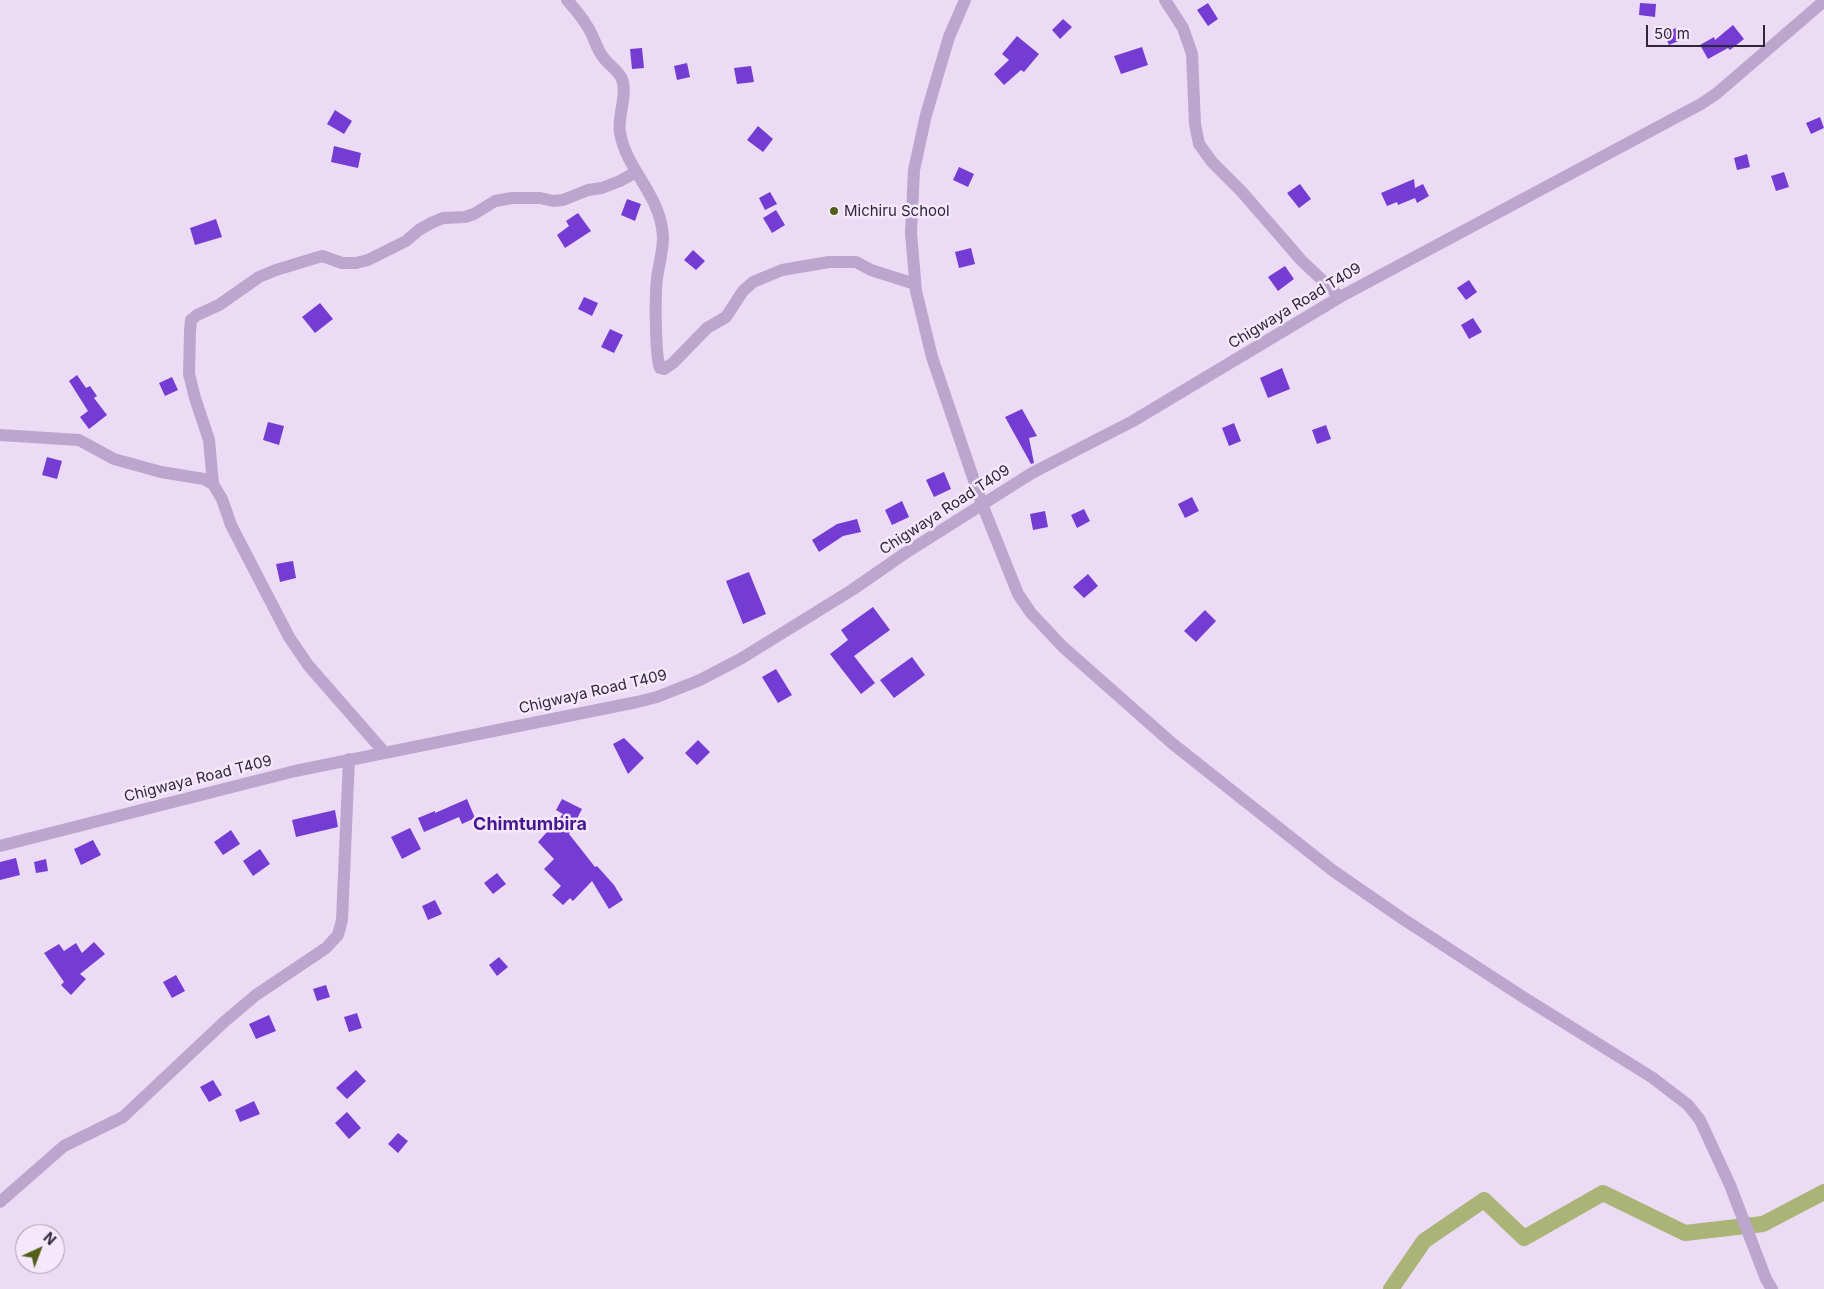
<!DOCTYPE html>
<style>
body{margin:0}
#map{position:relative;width:1824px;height:1289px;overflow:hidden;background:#ecdbf4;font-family:Inter,sans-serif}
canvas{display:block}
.north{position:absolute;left:15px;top:1224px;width:50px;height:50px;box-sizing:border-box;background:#f5e8fb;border:1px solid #a69bad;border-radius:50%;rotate:43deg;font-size:14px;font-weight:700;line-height:20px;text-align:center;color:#2f2739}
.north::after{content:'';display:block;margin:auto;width:18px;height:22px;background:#515f18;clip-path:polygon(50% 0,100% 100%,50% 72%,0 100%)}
.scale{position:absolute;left:1646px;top:25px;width:119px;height:22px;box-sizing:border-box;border:2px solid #2f2739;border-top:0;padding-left:6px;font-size:15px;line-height:18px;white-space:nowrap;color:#2f2739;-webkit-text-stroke:4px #f5e8fb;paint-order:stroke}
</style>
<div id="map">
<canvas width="1824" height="1289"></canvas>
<div class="north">N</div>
<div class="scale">50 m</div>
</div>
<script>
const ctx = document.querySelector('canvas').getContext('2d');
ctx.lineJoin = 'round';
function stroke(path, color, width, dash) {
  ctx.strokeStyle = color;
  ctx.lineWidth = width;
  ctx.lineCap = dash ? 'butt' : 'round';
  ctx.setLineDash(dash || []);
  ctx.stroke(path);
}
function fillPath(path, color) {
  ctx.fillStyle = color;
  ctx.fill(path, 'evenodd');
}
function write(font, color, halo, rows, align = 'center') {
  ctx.font = font + ' Inter,sans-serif';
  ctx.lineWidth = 5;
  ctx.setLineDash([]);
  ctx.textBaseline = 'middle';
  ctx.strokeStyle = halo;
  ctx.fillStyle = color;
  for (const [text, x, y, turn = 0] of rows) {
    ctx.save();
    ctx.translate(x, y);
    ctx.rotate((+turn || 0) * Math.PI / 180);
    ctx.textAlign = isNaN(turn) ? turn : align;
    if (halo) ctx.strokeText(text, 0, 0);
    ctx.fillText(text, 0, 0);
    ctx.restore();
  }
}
stroke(new Path2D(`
 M 1391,1289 L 1424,1241 L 1484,1200 L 1524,1238 L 1603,1193 L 1685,1233 L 1763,1224 L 1824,1192`), '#aab477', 16);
fillPath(new Path2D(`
 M 1208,3 L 1218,19 L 1208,26 L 1197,10 Z
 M 1640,3 L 1656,4 L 1655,17 L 1639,15 Z
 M 1063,19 L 1072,27 L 1060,39 L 1052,30 Z
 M 1733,25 L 1744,39 L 1730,50 L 1728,48 L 1708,59 L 1700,45 L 1714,37 L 1715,40 Z
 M 1676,28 L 1681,40 L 1669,45 L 1664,33 Z
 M 1017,36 L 1039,54 L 1024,72 L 1021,70 L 1004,85 L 994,74 L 1009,60 L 1002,54 Z
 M 1142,47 L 1148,65 L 1121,74 L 1114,56 Z
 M 642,48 L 644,68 L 632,69 L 630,49 Z
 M 687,63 L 690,77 L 677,80 L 674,66 Z
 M 751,66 L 754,82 L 737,84 L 734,68 Z
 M 335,110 L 352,121 L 344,134 L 327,124 Z
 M 1820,117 L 1824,128 L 1811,134 L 1806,123 Z
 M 758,126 L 773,139 L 763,152 L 747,140 Z
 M 334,146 L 361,153 L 358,168 L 331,162 Z
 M 1747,154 L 1750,167 L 1737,170 L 1734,158 Z
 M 959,167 L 974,174 L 968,187 L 953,180 Z
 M 1784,172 L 1789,187 L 1776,191 L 1771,176 Z
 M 1414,179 L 1415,188 L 1423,184 L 1429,196 L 1417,203 L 1415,198 L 1398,205 L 1397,202 L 1387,206 L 1381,193 Z
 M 1300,184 L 1311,199 L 1299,208 L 1287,193 Z
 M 770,192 L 777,204 L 765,210 L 759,198 Z
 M 627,199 L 641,204 L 635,221 L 621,215 Z
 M 776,210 L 785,225 L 772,233 L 763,218 Z
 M 578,213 L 591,231 L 565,248 L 557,235 L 569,226 L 566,221 Z
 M 216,219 L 222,237 L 195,245 L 190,228 Z
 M 971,248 L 975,264 L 959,268 L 955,252 Z
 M 693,250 L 705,261 L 696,270 L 684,260 Z
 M 1285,266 L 1294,279 L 1278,291 L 1268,277 Z
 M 1469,280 L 1477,292 L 1466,300 L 1457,288 Z
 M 584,297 L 598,303 L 592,316 L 578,309 Z
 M 320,303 L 333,319 L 315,333 L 302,317 Z
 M 1473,318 L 1482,332 L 1469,339 L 1461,325 Z
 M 610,329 L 623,335 L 614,353 L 601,347 Z
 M 1282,368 L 1290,389 L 1268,398 L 1260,378 Z
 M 77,375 L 86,388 L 90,386 L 97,396 L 94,398 L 107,415 L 89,429 L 80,417 L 88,411 L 69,381 Z
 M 172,377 L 178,390 L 165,396 L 159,383 Z
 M 1022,409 L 1037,436 L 1029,438 L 1034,463 L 1031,464 L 1005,417 Z
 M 268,422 L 284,426 L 279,445 L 263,440 Z
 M 1234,423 L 1241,441 L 1229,446 L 1222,428 Z
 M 1326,425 L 1331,439 L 1317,444 L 1312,430 Z
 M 47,457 L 62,461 L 57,479 L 42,475 Z
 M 944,472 L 951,489 L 934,497 L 926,480 Z
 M 1192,497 L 1199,511 L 1185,518 L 1178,504 Z
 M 902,501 L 909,517 L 892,525 L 885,510 Z
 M 1084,509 L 1090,521 L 1077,528 L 1071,515 Z
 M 1045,511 L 1048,527 L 1033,530 L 1030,514 Z
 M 857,519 L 861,532 L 843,536 L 819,552 L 812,540 L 837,524 Z
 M 293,561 L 296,578 L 280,582 L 276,564 Z
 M 749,572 L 766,614 L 743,624 L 726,581 Z
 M 1088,574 L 1098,586 L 1084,598 L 1073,587 Z
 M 873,607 L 890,630 L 854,656 L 875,683 L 861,694 L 830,654 L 848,640 L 841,630 Z
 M 1205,610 L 1216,621 L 1196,642 L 1184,631 Z
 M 912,657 L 925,675 L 894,698 L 880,680 Z
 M 776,669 L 792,695 L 778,703 L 762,677 Z
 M 624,738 L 644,758 L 628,774 L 613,744 Z
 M 698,740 L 710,752 L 697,765 L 685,753 Z
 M 467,799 L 475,818 L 462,824 L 459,817 L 424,832 L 418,818 L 435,811 L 435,813 Z
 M 562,799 L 582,809 L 569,834 L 595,867 L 597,866 L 614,885 L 623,900 L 609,909 L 592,881 L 573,901 L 570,898 L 563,905 L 552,895 L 561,886 L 544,869 L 554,859 L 538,842 L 563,814 L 556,810 Z
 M 335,810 L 338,827 L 296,837 L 292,820 Z
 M 410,828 L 421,849 L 402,859 L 391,837 Z
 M 231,830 L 240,844 L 223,855 L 214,842 Z
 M 93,840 L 101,855 L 81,865 L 74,849 Z
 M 260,849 L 270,864 L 253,876 L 243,861 Z
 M 16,858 L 20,875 L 0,880 L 0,862 Z
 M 46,859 L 48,871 L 36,873 L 34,862 Z
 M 497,873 L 506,884 L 493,894 L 484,883 Z
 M 435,900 L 442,914 L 428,920 L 422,906 Z
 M 94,942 L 105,954 L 80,974 L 86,979 L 71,995 L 61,985 L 64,982 L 44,953 L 59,944 L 64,951 L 76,943 L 82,953 Z
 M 499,957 L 508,967 L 497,976 L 489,965 Z
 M 176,975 L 185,991 L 172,998 L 163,982 Z
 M 326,985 L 330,997 L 317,1001 L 313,989 Z
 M 357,1013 L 362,1028 L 349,1032 L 344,1017 Z
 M 269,1015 L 276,1031 L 256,1039 L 249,1024 Z
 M 356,1070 L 366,1081 L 347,1099 L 336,1088 Z
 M 213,1080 L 222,1095 L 209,1102 L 200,1087 Z
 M 254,1101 L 260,1114 L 240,1122 L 235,1110 Z
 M 347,1112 L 361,1128 L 349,1139 L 335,1123 Z
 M 398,1133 L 408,1141 L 398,1153 L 388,1144 Z`), '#743cd2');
stroke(new Path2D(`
 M 567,0 C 577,11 587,23 593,37 C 596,44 598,51 603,57 C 608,64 616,69 621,77 C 629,93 617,115 620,133 C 627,171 661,195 663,237 C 663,251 659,264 657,278 C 655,294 655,355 660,368 L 664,369 L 673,363 L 707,328 L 726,317 L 743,291 L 753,282 L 782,270 L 829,262 L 856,262 L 871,270 L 915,284
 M 1165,0 L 1183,28 L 1192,54 L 1195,124 L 1199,144 L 1212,162 L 1242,192 L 1301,260 L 1340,297
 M 0,435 L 79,440 L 114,459 L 161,472 L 204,479 L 213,484 L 222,499 L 231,525 L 289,637 L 308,665 L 384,752
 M 213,484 L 209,440 L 195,398 L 189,374 L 190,331 L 191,320 L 197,315 L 219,305 L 259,277 L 276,270 L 322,256 L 342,263 L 356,263 L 368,260 L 406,241 L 419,230 L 431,223 L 443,218 L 465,217 L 474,214 L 495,201 L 512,198 L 540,198 L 553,201 L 563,200 L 588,190 L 602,188 L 620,181 L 636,172
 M 0,1202 L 64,1146 L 123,1117 L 224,1022 L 256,995 L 326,948 L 338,935 L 342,920 L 349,759`), '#bda6ce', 12);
stroke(new Path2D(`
 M 965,0 L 949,37 L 926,115 L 914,170 L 911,233 L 916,291 L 932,357 L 982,504 L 1018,594 L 1031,613 L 1063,647 L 1173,744 L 1332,870 L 1403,919 L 1523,997 L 1653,1078 L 1688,1105 L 1700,1120 L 1730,1185 L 1766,1279 L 1772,1289
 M 0,846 L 295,771 L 637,702 L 657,697 L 700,680 L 742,658 L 852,590 L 904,554 L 1032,473 L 1133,421 L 1340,297 L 1701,104 L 1716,94 L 1824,1`), '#bda6ce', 12);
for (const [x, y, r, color] of [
 [834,211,5,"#515f18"]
]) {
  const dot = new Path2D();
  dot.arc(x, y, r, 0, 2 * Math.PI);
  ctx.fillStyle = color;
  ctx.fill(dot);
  stroke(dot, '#f5e8fb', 2);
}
write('15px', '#2f2739', '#f5e8fb', [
 ["Michiru School",844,211]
], 'left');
write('15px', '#2f2739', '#f5e8fb', [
 ["Chigwaya Road T409",1295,306,-31],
 ["Chigwaya Road T409",945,510,-33],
 ["Chigwaya Road T409",593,692,-13],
 ["Chigwaya Road T409",198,779,-14]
]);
write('bold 18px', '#451891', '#f5e8fb', [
 ["Chimtumbira",530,825]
]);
</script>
